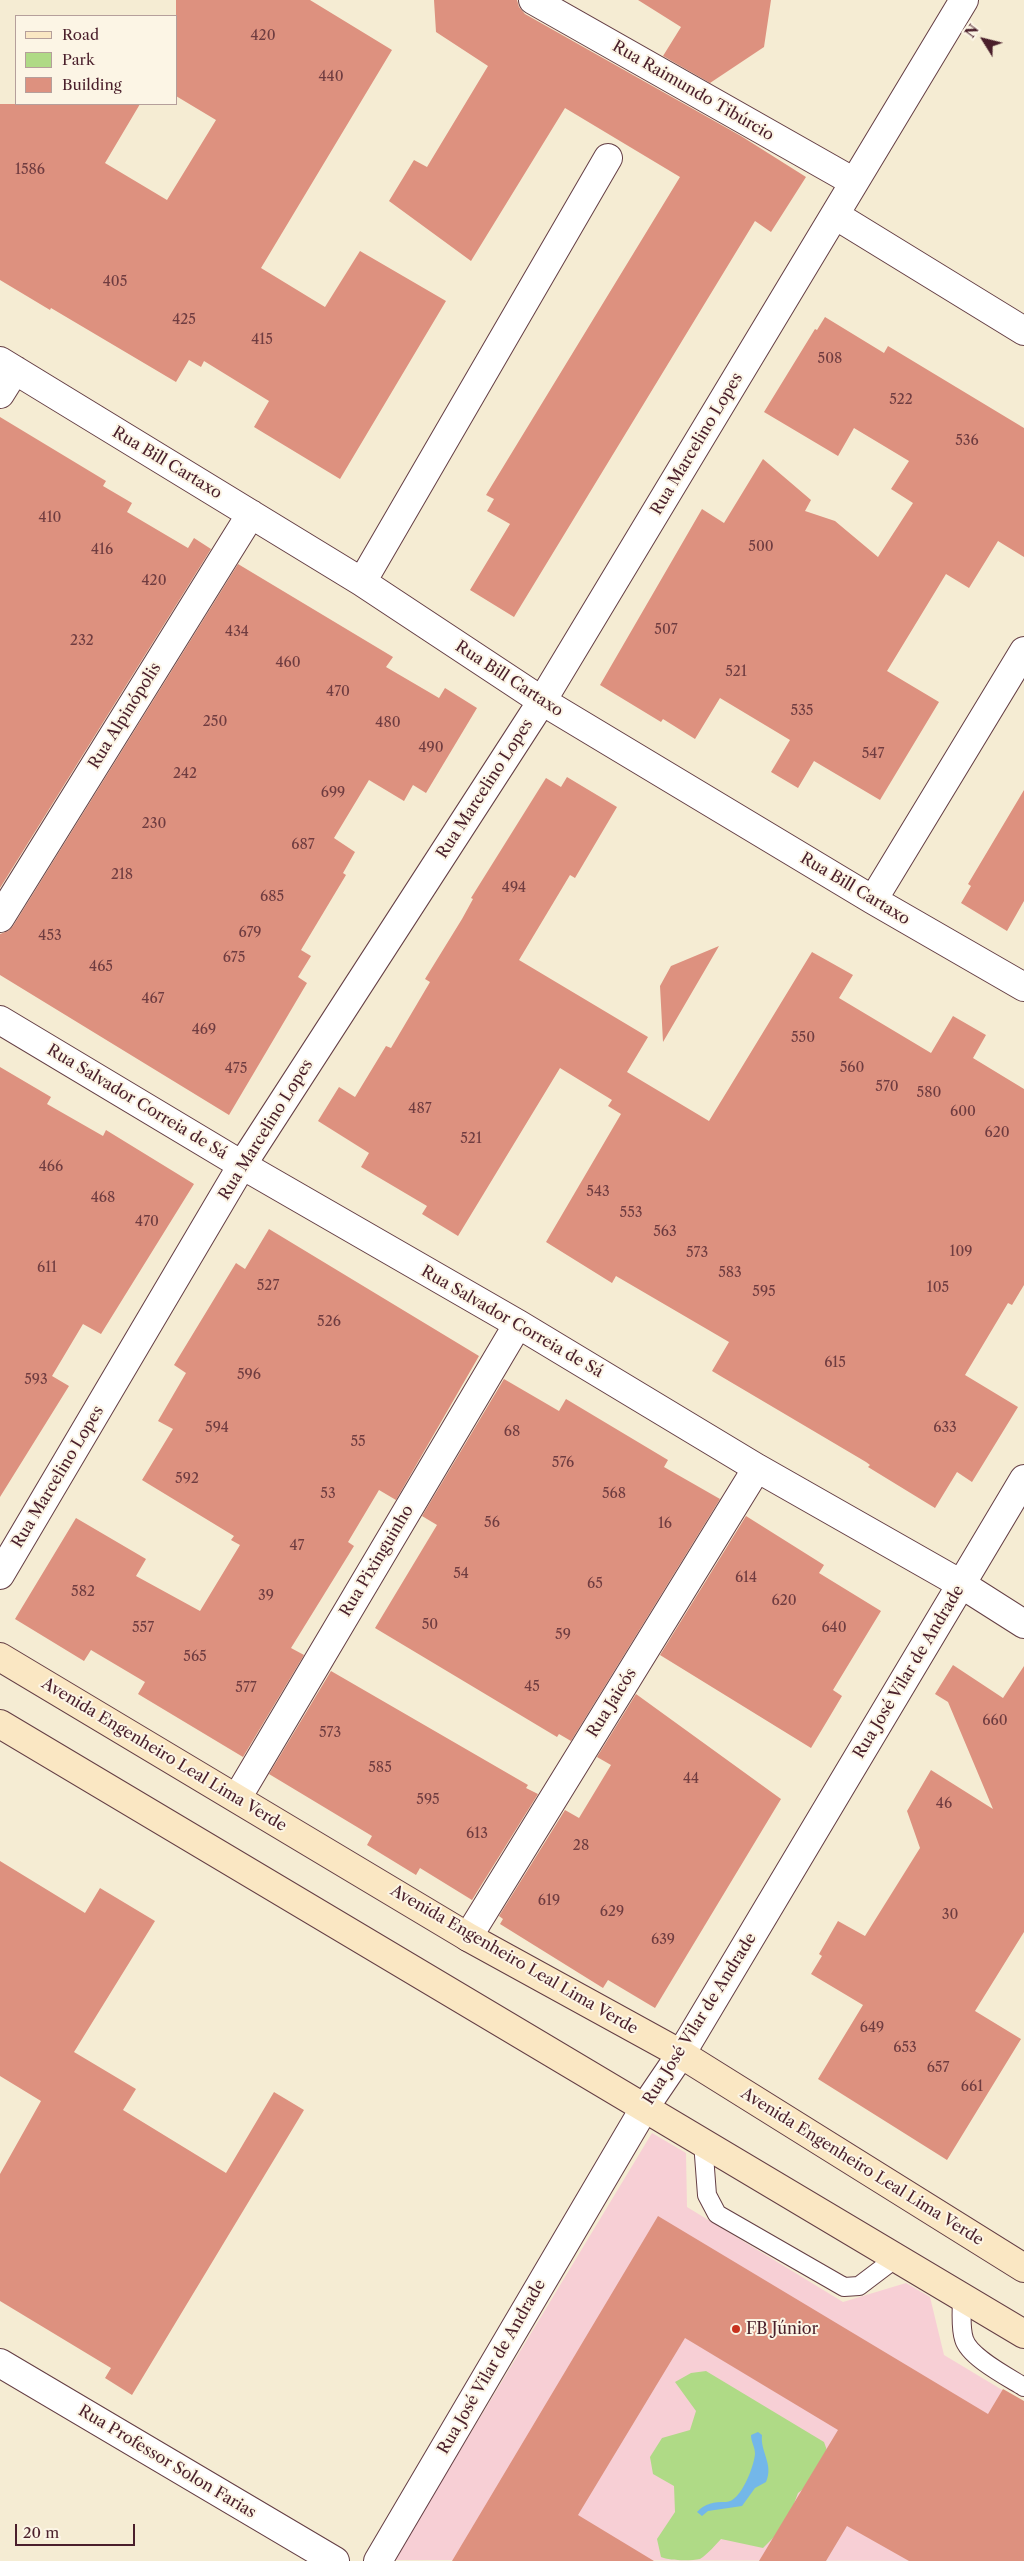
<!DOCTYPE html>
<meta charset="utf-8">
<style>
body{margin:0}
#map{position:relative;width:1024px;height:2561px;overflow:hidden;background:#f5ecd3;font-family:"Libre Caslon Text",serif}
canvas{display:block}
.legend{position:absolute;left:15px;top:15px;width:162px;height:90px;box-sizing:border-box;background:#fcf5e5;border:1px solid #b59f9b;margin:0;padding:6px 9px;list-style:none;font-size:15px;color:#4a1f2b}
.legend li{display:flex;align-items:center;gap:10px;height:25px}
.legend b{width:25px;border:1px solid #b59f9b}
.north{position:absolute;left:959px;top:15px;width:50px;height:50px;-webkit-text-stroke:4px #fcf5e5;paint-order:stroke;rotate:306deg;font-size:14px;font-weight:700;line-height:20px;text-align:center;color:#4a1f2b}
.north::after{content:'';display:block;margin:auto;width:18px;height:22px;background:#4a1f2b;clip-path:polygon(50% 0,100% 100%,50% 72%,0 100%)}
.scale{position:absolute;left:15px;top:2524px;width:120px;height:22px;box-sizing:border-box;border:2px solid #4a1f2b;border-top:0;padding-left:6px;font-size:15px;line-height:18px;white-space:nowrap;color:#4a1f2b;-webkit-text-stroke:4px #fcf5e5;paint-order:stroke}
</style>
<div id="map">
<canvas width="1024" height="2561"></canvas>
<ul class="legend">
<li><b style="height:6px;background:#fae7c3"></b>Road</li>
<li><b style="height:14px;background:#afda86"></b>Park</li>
<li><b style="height:14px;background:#dd917f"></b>Building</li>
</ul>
<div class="north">N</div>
<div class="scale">20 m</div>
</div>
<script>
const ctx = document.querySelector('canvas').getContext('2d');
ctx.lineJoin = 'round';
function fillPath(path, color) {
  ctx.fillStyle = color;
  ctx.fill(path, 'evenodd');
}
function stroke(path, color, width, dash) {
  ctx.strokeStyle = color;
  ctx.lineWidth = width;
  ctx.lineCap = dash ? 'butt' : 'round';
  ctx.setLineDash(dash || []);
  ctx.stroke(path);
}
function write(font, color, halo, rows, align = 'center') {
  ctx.font = font + ' "Libre Caslon Text",serif';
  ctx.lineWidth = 4;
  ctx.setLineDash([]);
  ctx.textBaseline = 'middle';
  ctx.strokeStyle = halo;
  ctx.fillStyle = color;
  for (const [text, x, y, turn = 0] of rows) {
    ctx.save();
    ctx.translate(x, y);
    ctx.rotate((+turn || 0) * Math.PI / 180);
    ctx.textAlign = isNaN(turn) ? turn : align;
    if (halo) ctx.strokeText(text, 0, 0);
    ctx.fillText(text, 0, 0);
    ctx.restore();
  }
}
fillPath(new Path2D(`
 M 652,2133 L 686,2153 L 687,2207 L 843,2302 L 906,2283 L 930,2297 L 944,2355 L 1024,2403 L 1024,2561 L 394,2560 Z`), '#f7cfd5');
fillPath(new Path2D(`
 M 706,2371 L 824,2442 L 833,2467 L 798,2493 L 786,2525 L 763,2548 L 721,2539 C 715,2545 708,2554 700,2559 C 691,2561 670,2561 661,2557 L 657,2539 L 675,2512 L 674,2486 L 653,2474 L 650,2457 L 662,2438 L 690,2430 L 696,2411 L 675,2382 L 691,2373 Z`), '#afda86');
fillPath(new Path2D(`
 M 758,2432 L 762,2435 C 760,2452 774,2464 766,2482 L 755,2488 L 742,2506 L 708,2511 L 702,2516 L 697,2512 C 705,2503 714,2502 726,2502 C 741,2502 754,2466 755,2454 C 755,2447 751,2442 751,2435 Z`), '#73b7e9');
fillPath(new Path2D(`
 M 176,0 L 310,0 L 392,50 L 261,268 L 325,307 L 360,251 L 446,301 L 340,479 L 254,427 L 269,401 L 204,361 L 201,367 L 189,360 L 176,382 L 51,308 L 50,310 L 0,280 L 0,104 L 140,104 L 105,163 L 167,200 L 216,120 L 176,96 Z
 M 434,0 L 517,0 L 519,7 L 525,14 L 741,136 L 806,177 L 771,232 L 755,221 L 514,617 L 470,590 L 510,524 L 487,511 L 494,499 L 486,495 L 680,177 L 565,108 L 471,261 L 389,201 L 414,160 L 427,167 L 488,66 L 436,32 Z
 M 638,0 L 771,0 L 764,47 L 710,83 L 663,56 L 681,27 Z
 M 825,317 L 884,353 L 888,346 L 1024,428 L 1024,557 L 998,541 L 969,588 L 946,574 L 887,671 L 939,702 L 880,800 L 814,761 L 798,788 L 771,772 L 790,740 L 720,698 L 695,739 L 663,719 L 661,722 L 600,685 L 702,509 L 724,523 L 763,459 L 811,500 L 805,511 L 835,521 L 878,557 L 913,503 L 891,489 L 909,461 L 854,428 L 838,456 L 764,412 L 815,329 L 817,330 Z
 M 0,417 L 106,481 L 103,486 L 132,503 L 127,512 L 188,548 L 194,538 L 211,549 L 0,888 Z
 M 238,564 L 393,657 L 386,667 L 439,698 L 445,688 L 477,708 L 426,793 L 413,785 L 404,801 L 369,780 L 334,838 L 355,852 L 343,873 L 346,875 L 301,950 L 311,956 L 298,977 L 307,983 L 229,1115 L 0,975 L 0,934 L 8,931 L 13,926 Z
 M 567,777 L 617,807 L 575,878 L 570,875 L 519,960 L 648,1037 L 627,1072 L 709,1121 L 812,952 L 853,975 L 839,998 L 931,1053 L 953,1016 L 986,1035 L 973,1058 L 1024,1089 L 1024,1285 L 1012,1305 L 1008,1303 L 965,1375 L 1018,1407 L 972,1482 L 957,1472 L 935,1508 L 868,1467 L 870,1465 L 866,1462 L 712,1371 L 729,1342 L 616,1276 L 612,1283 L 546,1242 L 621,1114 L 608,1106 L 612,1100 L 560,1068 L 458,1236 L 422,1214 L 427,1206 L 361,1167 L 369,1153 L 318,1121 L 339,1087 L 355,1097 L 386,1046 L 391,1048 L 430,982 L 425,979 L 462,919 L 473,899 L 471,898 L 546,778 L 561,787 Z
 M 1024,790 L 1024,901 L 1007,931 L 961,903 L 971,886 L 968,884 Z
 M 719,946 L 663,1042 L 660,986 L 671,966 Z
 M 0,1067 L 51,1097 L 47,1104 L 103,1136 L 106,1130 L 194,1184 L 101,1334 L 83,1324 L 52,1376 L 69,1386 L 0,1497 Z
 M 269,1229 L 479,1356 L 396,1500 L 379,1490 L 348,1542 L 354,1546 L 291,1648 L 304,1655 L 243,1757 L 138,1694 L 145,1682 L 91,1650 L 84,1661 L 15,1619 L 76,1518 L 146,1559 L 136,1576 L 200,1611 L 240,1545 L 231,1540 L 234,1536 L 142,1480 L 173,1429 L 158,1421 L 186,1373 L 174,1365 L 236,1263 L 245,1269 Z
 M 504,1379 L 559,1411 L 566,1399 L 668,1460 L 664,1467 L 720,1499 L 571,1741 L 559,1734 L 557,1737 L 375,1628 L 437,1525 L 422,1516 Z
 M 746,1516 L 824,1565 L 819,1573 L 881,1611 L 833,1690 L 842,1696 L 811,1748 L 660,1655 Z
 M 953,1665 L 1003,1698 L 1024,1666 L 1024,1932 L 975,2011 L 1021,2039 L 947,2160 L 818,2079 L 863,2005 L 811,1974 L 822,1956 L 819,1954 L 838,1921 L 865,1936 L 920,1848 L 907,1811 L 931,1770 L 993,1809 L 948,1702 L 935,1694 Z
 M 331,1671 L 528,1785 L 526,1788 L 538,1794 L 472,1900 L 420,1868 L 416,1875 L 367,1845 L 372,1836 L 269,1774 Z
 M 636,1694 L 781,1799 L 655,2008 L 608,1980 L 603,1988 L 500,1924 L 503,1919 L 499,1916 L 565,1810 L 579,1818 L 611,1765 L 597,1757 Z
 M 0,1861 L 85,1913 L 100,1888 L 155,1921 L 74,2052 L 136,2089 L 123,2110 L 226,2173 L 274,2092 L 304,2110 L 132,2395 L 105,2378 L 111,2368 L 0,2301 L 0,2174 L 41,2101 L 0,2076 Z
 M 658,2216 L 988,2414 L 1003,2389 L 1024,2401 L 1024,2561 L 909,2561 L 847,2526 L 826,2561 L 759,2561 L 838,2430 L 685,2338 L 578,2515 L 654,2561 L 452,2561 Z`), '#dd917f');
const lane = new Path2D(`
 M 703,2142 L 707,2195 L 717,2214 L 844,2287 L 859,2286 L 896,2258
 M 962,2297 C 962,2310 960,2327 964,2339 C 969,2357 1008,2377 1024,2387`);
const street = new Path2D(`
 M 533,0 L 854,182
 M 835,215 L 1024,331
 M 0,361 L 362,582 L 542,701 L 873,900 L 1024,987
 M 0,394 L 15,370
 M 362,582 L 608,158
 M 873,900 L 1024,651
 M 0,918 L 251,514
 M 0,1020 L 242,1165 L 518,1324 L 757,1468 L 961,1584 L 1024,1624
 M 0,1575 L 242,1165 L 542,701 L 964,0
 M 237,1798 L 518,1324
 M 468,1937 L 757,1468
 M 0,2363 L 335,2561
 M 378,2561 L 645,2107 L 681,2054 L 1024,1479`);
const secondary = new Path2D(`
 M 0,1657 L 468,1937 L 681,2054 L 1024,2268
 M 0,1724 L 1024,2334`);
stroke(lane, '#643e44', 20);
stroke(street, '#643e44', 30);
stroke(secondary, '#643e44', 30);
stroke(lane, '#fff', 18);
stroke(street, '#fff', 28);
stroke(secondary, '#fae7c3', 28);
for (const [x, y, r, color] of [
 [736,2329,5,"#c8321e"]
]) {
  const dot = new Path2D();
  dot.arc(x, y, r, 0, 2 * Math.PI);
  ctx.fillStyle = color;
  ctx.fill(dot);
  stroke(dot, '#fcf5e5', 2);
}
write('14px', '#6f3c40', null, [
 ["420",263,36],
 ["440",331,77],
 ["1586",30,170],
 ["405",115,282],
 ["425",184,320],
 ["415",262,340],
 ["508",830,359],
 ["522",901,400],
 ["536",967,441],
 ["410",50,518],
 ["500",761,547],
 ["416",102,550],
 ["420",154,581],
 ["507",666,630],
 ["434",237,632],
 ["232",82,641],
 ["460",288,663],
 ["521",736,672],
 ["470",338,692],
 ["535",802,711],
 ["250",215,722],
 ["480",388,723],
 ["490",431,748],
 ["547",873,754],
 ["242",185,774],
 ["699",333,793],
 ["230",154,824],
 ["687",303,845],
 ["218",122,875],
 ["494",514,888],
 ["685",272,897],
 ["679",250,933],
 ["453",50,936],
 ["675",234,958],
 ["465",101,967],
 ["467",153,999],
 ["469",204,1030],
 ["550",803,1038],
 ["560",852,1068],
 ["475",236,1069],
 ["570",887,1087],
 ["580",929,1093],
 ["487",420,1109],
 ["600",963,1112],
 ["620",997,1133],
 ["521",471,1139],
 ["466",51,1167],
 ["543",598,1192],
 ["468",103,1198],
 ["553",631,1213],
 ["470",147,1222],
 ["563",665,1232],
 ["109",961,1252],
 ["573",697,1253],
 ["611",47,1268],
 ["583",730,1273],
 ["527",268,1286],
 ["105",938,1288],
 ["595",764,1292],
 ["526",329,1322],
 ["615",835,1363],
 ["596",249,1375],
 ["593",36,1380],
 ["594",217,1428],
 ["633",945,1428],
 ["68",512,1432],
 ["55",358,1442],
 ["576",563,1463],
 ["592",187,1479],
 ["53",328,1494],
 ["568",614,1494],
 ["56",492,1523],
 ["16",665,1524],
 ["47",297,1546],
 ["54",461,1574],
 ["614",746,1578],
 ["65",595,1584],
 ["582",83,1592],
 ["39",266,1596],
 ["620",784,1601],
 ["50",430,1625],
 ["557",143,1628],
 ["640",834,1628],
 ["59",563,1635],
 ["565",195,1657],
 ["45",532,1687],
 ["577",246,1688],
 ["660",995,1721],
 ["573",330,1733],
 ["585",380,1768],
 ["44",691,1779],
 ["595",428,1800],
 ["46",944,1804],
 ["613",477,1834],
 ["28",581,1846],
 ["619",549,1901],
 ["629",612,1912],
 ["30",950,1915],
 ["639",663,1940],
 ["649",872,2028],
 ["653",905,2048],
 ["657",938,2068],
 ["661",972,2087]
]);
write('16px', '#4a1f2b', '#fcf5e5', [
 ["Rua Raimundo Tibúrcio",693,91,30],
 ["Rua Marcelino Lopes",697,444,-59],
 ["Rua Bill Cartaxo",167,463,31],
 ["Rua Bill Cartaxo",509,679,33],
 ["Rua Alpinópolis",125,716,-58],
 ["Rua Marcelino Lopes",485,789,-57],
 ["Rua Bill Cartaxo",855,889,31],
 ["Rua Salvador Correia de Sá",137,1102,31],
 ["Rua Marcelino Lopes",266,1130,-58],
 ["Rua Salvador Correia de Sá",512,1322,30],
 ["Rua Marcelino Lopes",58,1477,-59],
 ["Rua Pixinguinho",377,1561,-59],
 ["Rua José Vilar de Andrade",909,1672,-59],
 ["Rua Jaicós",612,1703,-58],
 ["Avenida Engenheiro Leal Lima Verde",164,1755,31],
 ["Avenida Engenheiro Leal Lima Verde",514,1960,30],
 ["Rua José Vilar de Andrade",700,2019,-58],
 ["Avenida Engenheiro Leal Lima Verde",862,2167,32],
 ["Rua José Vilar de Andrade",492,2367,-60],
 ["Rua Professor Solon Farias",167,2462,31]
]);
write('16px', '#4a1f2b', '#fcf5e5', [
 ["FB Júnior",746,2329]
], 'left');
</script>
